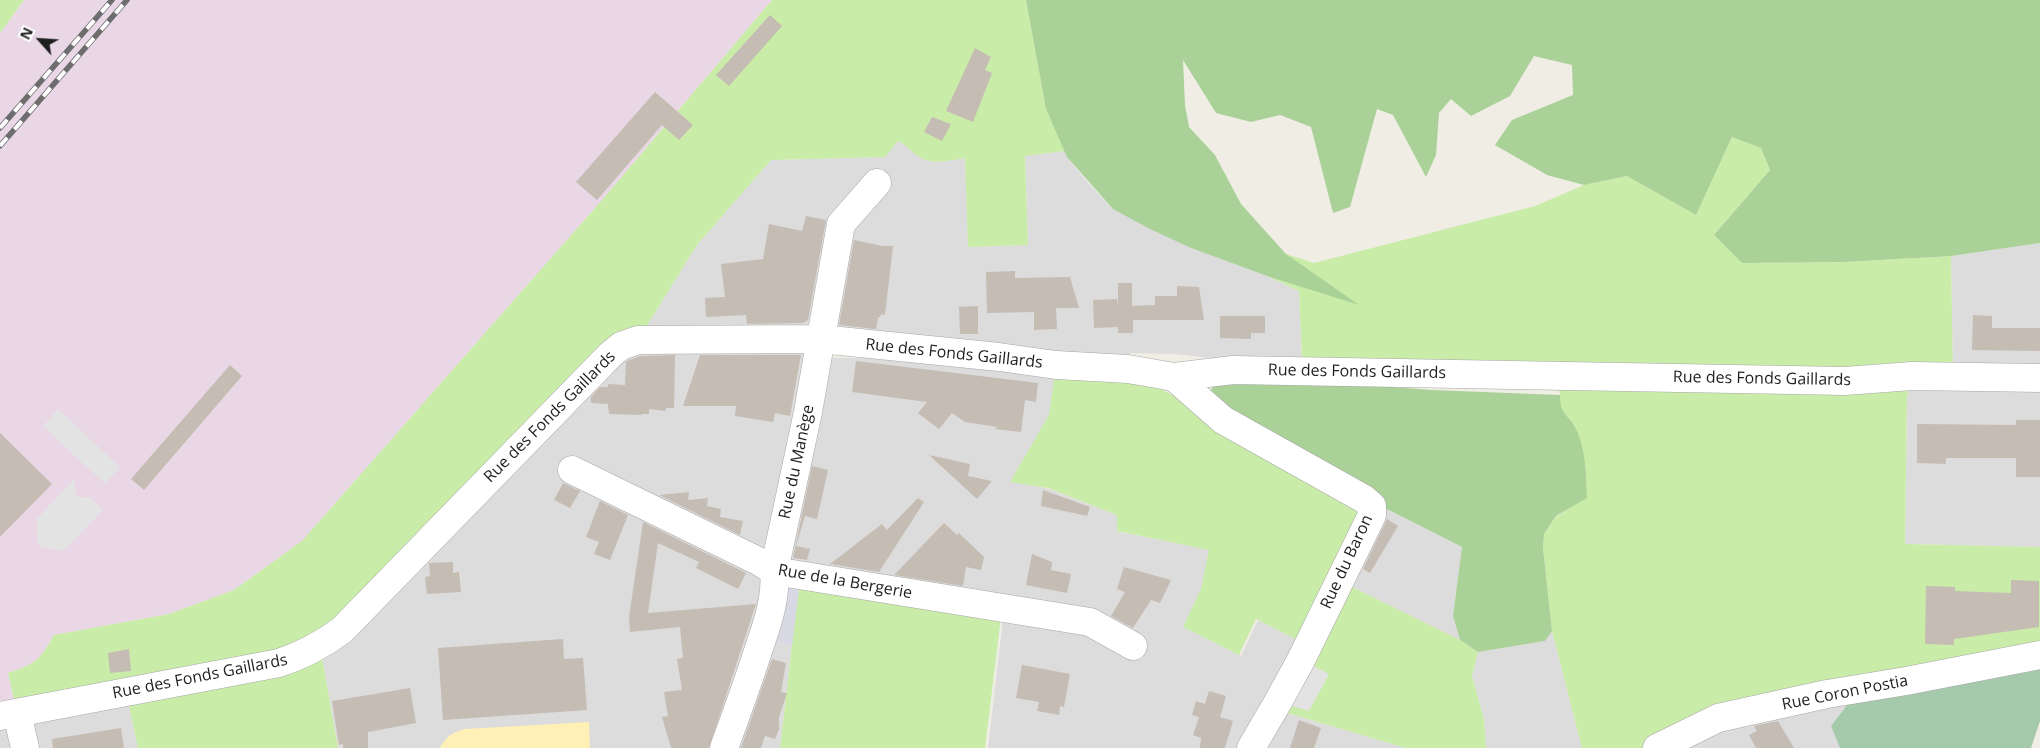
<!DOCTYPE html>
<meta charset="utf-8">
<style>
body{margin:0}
#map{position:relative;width:2040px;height:748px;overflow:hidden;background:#f0ede5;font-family:"Open Sans",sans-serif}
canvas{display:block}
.north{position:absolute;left:15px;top:15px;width:50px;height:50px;-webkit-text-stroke:4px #fff;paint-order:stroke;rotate:296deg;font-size:14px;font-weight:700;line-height:20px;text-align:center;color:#1f1f1f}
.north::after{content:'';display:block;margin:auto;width:18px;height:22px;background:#1f1f1f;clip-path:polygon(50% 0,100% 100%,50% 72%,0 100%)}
</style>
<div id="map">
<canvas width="2040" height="748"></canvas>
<div class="north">N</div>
</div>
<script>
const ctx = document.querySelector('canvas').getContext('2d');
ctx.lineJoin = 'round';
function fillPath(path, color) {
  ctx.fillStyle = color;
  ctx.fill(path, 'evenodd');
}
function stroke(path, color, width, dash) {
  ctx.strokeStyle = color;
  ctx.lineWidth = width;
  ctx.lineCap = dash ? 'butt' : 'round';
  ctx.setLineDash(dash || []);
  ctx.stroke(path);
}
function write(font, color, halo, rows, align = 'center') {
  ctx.font = font + ' "Open Sans",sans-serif';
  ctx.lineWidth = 4;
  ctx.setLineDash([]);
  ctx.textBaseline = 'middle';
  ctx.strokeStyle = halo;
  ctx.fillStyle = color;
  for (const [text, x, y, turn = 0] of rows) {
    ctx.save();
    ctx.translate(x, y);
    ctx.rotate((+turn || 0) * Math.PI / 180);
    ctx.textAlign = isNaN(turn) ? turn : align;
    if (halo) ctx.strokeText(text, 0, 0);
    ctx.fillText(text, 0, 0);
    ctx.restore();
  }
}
fillPath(new Path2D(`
 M 898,141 L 905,144 L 920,158 L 934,162 L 965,158 L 969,247 L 1028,245 L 1025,156 L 1065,151 L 1067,157 L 1089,184 L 1113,209 L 1191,248 L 1267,276 L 1299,291 L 1302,359 L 1235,361 L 1176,354 L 1130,353 L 1128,369 L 1051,416 L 1013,482 L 1050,489 L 1119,516 L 1119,532 L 1212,550 L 1203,590 L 1186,628 L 1241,656 L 1258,620 L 1310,646 L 1277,710 L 1406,748 L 988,748 L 1004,610 L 781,566 L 823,358 L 999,358 L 820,339 L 760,562 L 765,639 L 792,646 L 780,748 L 338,748 L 320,646 L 638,340 L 697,245 L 771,160 L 885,157 Z
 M 2040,243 L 2040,547 L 1905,544 L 1907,396 L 1912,376 L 1953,376 L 1951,256 Z
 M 1372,506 L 1389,510 L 1462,547 L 1453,616 L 1460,640 L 1340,581 Z
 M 1552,631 L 1582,748 L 1486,748 L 1484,719 L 1472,676 L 1478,652 L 1545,641 Z
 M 126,692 L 138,748 L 0,748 L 0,716 Z
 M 1851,700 L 1831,726 L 1840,748 L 1657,748 L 1665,743 Z`), '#dddcdc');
fillPath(new Path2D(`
 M 24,0 L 772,0 L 602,200 L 302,541 L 234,590 L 169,614 L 54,635 L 42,656 L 27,667 L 8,673 L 17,713 L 0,716 L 0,33 Z`), '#ead7e6');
fillPath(new Path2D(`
 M 0,0 L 24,0 L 0,33 Z
 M 772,0 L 1026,0 L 1046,109 L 1065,151 L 1025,156 L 1028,245 L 968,247 L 965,158 C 951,160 934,165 921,158 C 913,154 907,145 898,141 L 885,157 L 771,160 L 697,245 L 638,340 L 320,646 L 338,748 L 138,748 L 126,692 L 17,713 L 8,673 C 35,664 40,660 54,635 L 169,614 L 234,590 L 302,541 L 602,200 Z
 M 1732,137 L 1761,148 L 1770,170 L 1714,235 L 1742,263 L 1843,262 L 1951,256 L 1953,376 L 1912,376 L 1907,396 L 1905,544 L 2040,547 L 2040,655 L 1906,681 L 1657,748 L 1582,748 L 1552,631 L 1543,548 L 1544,534 L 1556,517 L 1587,497 L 1585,465 L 1576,429 L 1560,408 L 1560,395 L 1556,376 L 1302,359 L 1299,291 L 1267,276 L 1284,274 L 1286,254 L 1314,263 L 1535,206 L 1584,185 L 1627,176 L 1696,215 Z
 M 1056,365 L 1128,378 L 1163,390 L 1364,499 L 1340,581 L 1460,640 L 1478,652 L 1472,676 L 1484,719 L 1486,748 L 1406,748 L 1274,709 L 1307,645 L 1256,619 L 1239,655 L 1183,627 L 1201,589 L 1209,550 L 1117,531 L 1117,515 L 1048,488 L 1010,482 L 1049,415 Z
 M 800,575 L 1002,609 L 985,748 L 780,748 Z`), '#caeca9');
fillPath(new Path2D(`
 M 1026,0 L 2040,0 L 2040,243 L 1951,256 L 1843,262 L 1742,263 L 1714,235 L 1770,170 L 1761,148 L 1732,137 L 1696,215 L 1627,176 L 1584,185 L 1547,175 L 1495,145 L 1512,120 L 1573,95 L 1572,65 L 1534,56 L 1510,96 L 1471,116 L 1451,99 L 1439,113 L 1436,155 L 1426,177 L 1393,115 L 1377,109 L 1350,207 L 1333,213 L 1311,127 L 1280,115 L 1251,122 L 1216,113 L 1183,60 L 1185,105 L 1189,127 L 1215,155 L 1241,204 L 1286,254 L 1359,305 L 1267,276 L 1191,248 L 1150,229 L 1113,209 L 1067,157 L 1046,109 Z
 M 1301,380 L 1432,390 L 1560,395 C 1560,416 1568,413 1576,429 C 1586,450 1586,475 1587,498 L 1556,516 L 1544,534 L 1543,548 L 1552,631 L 1545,641 L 1478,652 L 1460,640 L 1453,616 L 1462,547 L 1389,510 L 1372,506 L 1214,399 L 1211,390 L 1216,381 Z`), '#a9d198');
fillPath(new Path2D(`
 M 589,722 L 590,748 L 440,748 C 445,737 453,732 465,729 Z`), '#fff0b5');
fillPath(new Path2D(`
 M 2040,655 L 2040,721 L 2031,748 L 1840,748 L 1831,726 L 1851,700 Z`), '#a5caab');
fillPath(new Path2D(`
 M 58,409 L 120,467 L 105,484 L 43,426 Z
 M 74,479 L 76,497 L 90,497 L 103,510 L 63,551 L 41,547 L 37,541 L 37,519 Z
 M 1301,660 L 1329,674 L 1309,711 L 1278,702 Z`), '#e3e3e3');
fillPath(new Path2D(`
 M 800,581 L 792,646 L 765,639 L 785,585 Z`), '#d9d9e6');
fillPath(new Path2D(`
 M 770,15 L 782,26 L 729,86 L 716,75 Z
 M 975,48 L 991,57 L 985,70 L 992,73 L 973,122 L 946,111 Z
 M 655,92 L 693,125 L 679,140 L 662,125 L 597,200 L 576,182 Z
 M 932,117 L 951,124 L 942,141 L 924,132 Z
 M 806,216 L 826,220 L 808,320 L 803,323 L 747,324 L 746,315 L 706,317 L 705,298 L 725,297 L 721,264 L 763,259 L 769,224 L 802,231 Z
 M 854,240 L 883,246 L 893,246 L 885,315 L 881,314 L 880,317 L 878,317 L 876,329 L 839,325 Z
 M 1015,271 L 1015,278 L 1070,277 L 1079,308 L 1056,308 L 1057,329 L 1034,330 L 1034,312 L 987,313 L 986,272 Z
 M 1118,283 L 1132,283 L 1132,306 L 1155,305 L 1155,296 L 1177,296 L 1177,286 L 1199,287 L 1204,320 L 1133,320 L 1133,333 L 1118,333 L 1118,327 L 1094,328 L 1093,300 L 1117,299 L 1118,307 Z
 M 978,306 L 978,334 L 960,334 L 959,307 Z
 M 1973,315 L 1992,316 L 1992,328 L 2040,328 L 2040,351 L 1972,350 Z
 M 1220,316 L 1265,316 L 1265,333 L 1251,333 L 1251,339 L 1220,338 Z
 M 675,355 L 674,408 L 666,408 L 666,411 L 649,409 L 649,414 L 641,414 L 641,415 L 609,414 L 608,404 L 591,403 L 591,397 L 600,387 L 608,387 L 608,384 L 625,385 L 626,362 L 629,360 L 641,356 Z
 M 700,355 L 801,355 L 790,416 L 775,413 L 773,422 L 735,416 L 736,406 L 683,406 Z
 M 856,361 L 1038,383 L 1036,402 L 1025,400 L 1021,432 L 995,429 L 997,427 L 965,422 L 952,413 L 939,429 L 918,413 L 927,402 L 852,392 Z
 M 230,365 L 242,376 L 144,490 L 131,479 Z
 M 2016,420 L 2040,420 L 2040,477 L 2016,477 L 2016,458 L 1946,458 L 1946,464 L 1917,463 L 1917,424 L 2016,425 Z
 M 0,433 L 52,484 L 0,537 Z
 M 929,455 L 970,464 L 968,476 L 992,481 L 977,499 Z
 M 812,466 L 828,470 L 817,519 L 805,516 L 796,546 L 810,549 L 807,560 L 793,558 Z
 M 563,483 L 580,491 L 570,508 L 554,500 Z
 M 1043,490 L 1090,507 L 1087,516 L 1041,506 Z
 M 689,492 L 688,500 L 708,498 L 707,506 L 721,509 L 720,517 L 743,521 L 740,535 L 659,495 Z
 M 918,498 L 924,502 L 879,572 L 830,564 L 882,524 L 887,530 Z
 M 600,501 L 628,515 L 610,560 L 594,554 L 599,542 L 586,537 Z
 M 1387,519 L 1398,526 L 1370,573 L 1363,569 Z
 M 643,522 L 746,573 L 738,589 L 696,568 L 699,562 L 658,543 L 648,613 L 756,604 L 709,748 L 671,748 L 662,717 L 668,716 L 664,692 L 682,690 L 677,659 L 683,658 L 680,627 L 630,632 L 629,617 Z
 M 944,523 L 957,535 L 959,533 L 984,557 L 981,570 L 966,567 L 963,586 L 894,575 Z
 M 1032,554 L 1052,562 L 1051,570 L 1071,574 L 1067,593 L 1026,585 Z
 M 453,562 L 453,573 L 459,572 L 461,592 L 427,594 L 425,577 L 430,576 L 429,563 Z
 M 1124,567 L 1171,580 L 1160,603 L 1151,600 L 1133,628 L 1111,616 L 1125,592 L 1117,589 Z
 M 2011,580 L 2039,581 L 2039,627 L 1954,639 L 1954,645 L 1925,644 L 1926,586 L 1955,587 L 1955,591 L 2011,593 Z
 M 563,639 L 564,659 L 583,658 L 587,710 L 443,720 L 438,648 Z
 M 129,649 L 131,671 L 110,673 L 108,653 Z
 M 772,659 L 786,663 L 781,692 L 787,693 L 779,717 L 779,729 L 775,739 L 765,736 L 761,748 L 741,748 Z
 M 1022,665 L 1070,674 L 1064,707 L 1060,706 L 1059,715 L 1037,711 L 1039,702 L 1016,698 Z
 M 410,688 L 416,723 L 368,732 L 368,748 L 343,748 L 343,744 L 339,745 L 332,701 Z
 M 1209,691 L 1226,696 L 1220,717 L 1233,721 L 1225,748 L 1200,748 L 1201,738 L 1193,735 L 1199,717 L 1192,715 L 1196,701 L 1205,704 Z
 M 1299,720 L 1321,728 L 1314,748 L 1290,748 Z
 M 1778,721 L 1794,748 L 1756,748 L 1749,735 L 1757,731 L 1754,726 Z
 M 121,728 L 124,748 L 53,748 L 52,739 Z`), '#c5bcb4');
const minor = new Path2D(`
 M 1174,377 L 1223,420 L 1364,499 L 1372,506 L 1372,515 L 1301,660 L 1278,702 L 1251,748
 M 572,470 L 760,562 L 774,571 L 1090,622 L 1133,646
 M 17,713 L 25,748
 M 0,716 L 279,663 C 303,655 322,645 342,630 L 610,355 L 621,346 L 638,340 L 820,339 L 999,357 L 1056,365 L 1128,369 L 1174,377 L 1233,370 L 1845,381 L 1912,376 L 2040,378
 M 724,748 C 735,718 746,688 756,657 C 765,630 777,600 774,571 L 808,412 L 841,224 L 877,183
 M 1657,748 L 1718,718 L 1827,694 L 1906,681 L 2040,655`);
stroke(minor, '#a6a6a6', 29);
stroke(minor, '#fff', 28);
const rail = new Path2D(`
 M 0,128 L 112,0
 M 0,146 L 127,0`);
stroke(rail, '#6d6d6d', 5.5);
stroke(rail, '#fff', 4, [11]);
write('16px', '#1f1f1f', '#fff', [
 ["Rue des Fonds Gaillards",954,354,6],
 ["Rue des Fonds Gaillards",1357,372,1],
 ["Rue des Fonds Gaillards",1762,379,1],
 ["Rue des Fonds Gaillards",550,417,-45],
 ["Rue du Manège",797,462,-78],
 ["Rue du Baron",1347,562,-65],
 ["Rue de la Bergerie",845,582,10],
 ["Rue des Fonds Gaillards",200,677,-11],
 ["Rue Coron Postia",1845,693,-11]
]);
</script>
